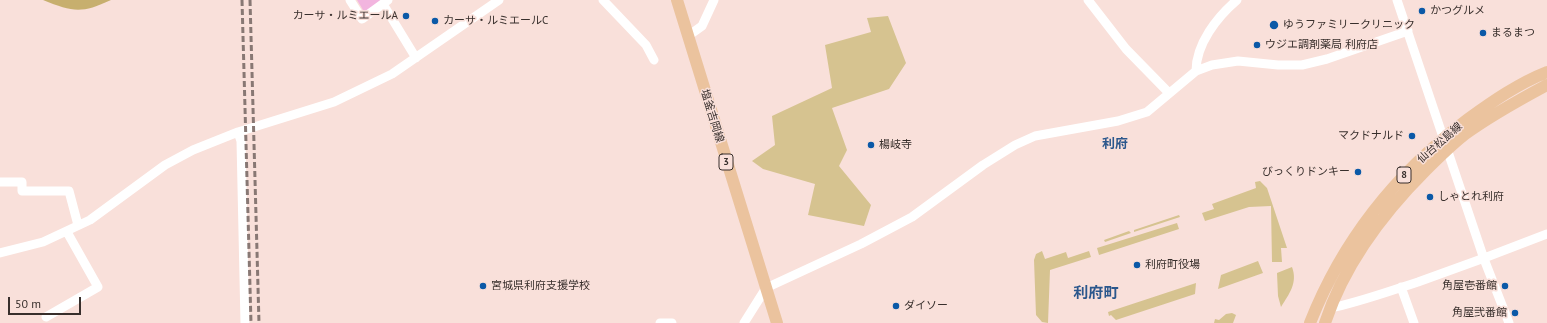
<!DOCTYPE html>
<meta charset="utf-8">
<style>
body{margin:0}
#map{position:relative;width:1547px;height:323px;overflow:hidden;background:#f9e0da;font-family:"PT Sans",sans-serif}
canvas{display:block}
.scale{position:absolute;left:8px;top:297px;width:73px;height:18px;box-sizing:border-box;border:2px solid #382f2c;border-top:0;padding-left:5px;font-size:12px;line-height:14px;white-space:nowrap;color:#382f2c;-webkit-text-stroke:3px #f9e0da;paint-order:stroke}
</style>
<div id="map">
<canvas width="1547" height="323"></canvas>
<div class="scale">50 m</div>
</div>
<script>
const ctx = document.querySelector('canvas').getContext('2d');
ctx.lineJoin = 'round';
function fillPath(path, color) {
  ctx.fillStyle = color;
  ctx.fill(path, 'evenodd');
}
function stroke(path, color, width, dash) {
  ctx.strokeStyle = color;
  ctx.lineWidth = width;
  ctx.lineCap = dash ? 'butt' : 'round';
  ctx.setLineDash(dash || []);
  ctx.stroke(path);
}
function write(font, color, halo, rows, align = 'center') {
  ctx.font = font + ' "PT Sans","Noto Sans JP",sans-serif';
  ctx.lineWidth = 3;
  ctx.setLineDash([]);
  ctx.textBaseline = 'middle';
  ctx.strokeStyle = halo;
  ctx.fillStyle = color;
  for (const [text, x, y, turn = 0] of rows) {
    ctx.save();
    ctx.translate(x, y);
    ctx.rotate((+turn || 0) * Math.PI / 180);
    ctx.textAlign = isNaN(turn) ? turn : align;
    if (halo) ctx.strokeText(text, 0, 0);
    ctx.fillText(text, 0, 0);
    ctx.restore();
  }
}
fillPath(new Path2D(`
 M 888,16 L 906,63 L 889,89 L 832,108 L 847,150 L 839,166 L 871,205 L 864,226 L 808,215 L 815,184 L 763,169 L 752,161 L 775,145 L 772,116 L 832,88 L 825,45 L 871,32 L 867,18 Z
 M 1260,181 L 1267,188 L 1287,248 L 1281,248 L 1282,262 L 1272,262 L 1271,206 L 1249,207 L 1205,221 L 1202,213 L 1214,209 L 1212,204 L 1256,188 L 1255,182 Z
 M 1179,215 L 1180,217 L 1134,232 L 1134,230 Z
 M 1177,223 L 1179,229 L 1099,255 L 1097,248 Z
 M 1129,231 L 1131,233 L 1105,242 L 1104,240 Z
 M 1042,251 L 1045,259 L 1066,252 L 1068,258 L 1089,251 L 1091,257 L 1050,270 L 1048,323 L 1042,322 L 1036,315 L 1034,260 L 1036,254 Z
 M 1258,261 L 1263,273 L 1218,289 L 1221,275 Z
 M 1292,267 C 1298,283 1289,294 1281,307 L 1278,296 L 1277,273 Z
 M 1196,283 L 1195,294 L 1116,320 L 1111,315 L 1109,316 L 1108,312 Z
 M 1232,313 L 1236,315 L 1233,323 L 1214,323 L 1215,319 L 1219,320 L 1226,314 Z`), '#d6c390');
fillPath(new Path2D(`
 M 43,0 L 111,0 C 81,14 73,12 43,0 Z`), '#c7af6e');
fillPath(new Path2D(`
 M 357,0 L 384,0 L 369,12 L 363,10 Z`), '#f2b5df');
stroke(new Path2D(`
 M 350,0 L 362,19 L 388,0
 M 603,0 L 646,45 L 654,60
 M 1088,0 L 1126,49 L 1169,93
 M 1397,0 L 1484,259 L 1509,323
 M 383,4 L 416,58
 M 688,36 L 702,26 L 714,0
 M 1196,71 C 1196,44 1217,17 1237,0
 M 238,132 L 241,141 L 245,323
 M 0,182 L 22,182 L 22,191 L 69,191 L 78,225
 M 0,253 L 43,242 L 90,220 L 165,165 L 193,150 L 238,132 L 334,102 L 392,74 L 499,0
 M 1401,287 L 1414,323
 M 1330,308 C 1360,302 1389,291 1418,282 C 1461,267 1504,251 1547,234
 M 46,317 L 98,287 L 67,232
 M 660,323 L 672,323
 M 744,323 L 766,288 L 861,244 L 912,217 L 983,165 L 1015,145 L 1035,136 L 1118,121 L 1147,112 L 1196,71 L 1212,65 L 1238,61 L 1278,65 L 1302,65 L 1327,59 L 1408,31`), '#fff', 9);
stroke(new Path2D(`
 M 677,0 L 777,323
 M 1310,323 C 1343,239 1396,173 1468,119 C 1493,101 1519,83 1547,72
 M 1325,323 C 1344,265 1383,213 1426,170 C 1438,158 1450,146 1464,135 C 1490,116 1519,100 1547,85`), '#ebc39e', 12);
stroke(new Path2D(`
 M 242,0 L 251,323
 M 250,0 L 259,323`), '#887874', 3, [6, 3]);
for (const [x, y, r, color] of [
 [1422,11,4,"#0b59a7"],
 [406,16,4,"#0b59a7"],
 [435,21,4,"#0b59a7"],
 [1274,25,5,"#0b59a7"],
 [1483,33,4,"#0b59a7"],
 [1257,45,4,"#0b59a7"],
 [1412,136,4,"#0b59a7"],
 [871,145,4,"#0b59a7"],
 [1358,172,4,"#0b59a7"],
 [1430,197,4,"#0b59a7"],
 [1137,265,4,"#0b59a7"],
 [483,286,4,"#0b59a7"],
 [1505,286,4,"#0b59a7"],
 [896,306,4,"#0b59a7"],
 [1515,313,4,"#0b59a7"]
]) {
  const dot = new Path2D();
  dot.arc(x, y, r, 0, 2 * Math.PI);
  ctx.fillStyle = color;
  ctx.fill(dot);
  stroke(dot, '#f9e0da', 1.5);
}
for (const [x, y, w] of [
 [726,162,14],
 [1404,175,14]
]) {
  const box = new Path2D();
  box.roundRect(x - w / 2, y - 8, w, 16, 3);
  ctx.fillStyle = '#f9e0da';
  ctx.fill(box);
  stroke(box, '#382f2c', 1);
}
write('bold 10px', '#382f2c', null, [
 ["3",726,162],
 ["8",1404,175]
]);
write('11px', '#382f2c', '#f9e0da', [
 ["かつグルメ",1430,11],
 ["カーサ・ルミエールA",398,16,"right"],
 ["カーサ・ルミエールC",443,21],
 ["ゆうファミリークリニック",1283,25],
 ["まるまつ",1491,33],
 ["ウジエ調剤薬局 利府店",1265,45],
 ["マクドナルド",1404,136,"right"],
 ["楊岐寺",879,145],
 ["びっくりドンキー",1350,172,"right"],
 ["しゃとれ利府",1438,197],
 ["利府町役場",1145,265],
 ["宮城県利府支援学校",491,286],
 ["角屋壱番館",1497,286,"right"],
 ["ダイソー",904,306],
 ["角屋弐番館",1507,313,"right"]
], 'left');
write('11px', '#382f2c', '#f9e0da', [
 ["塩釜吉岡線",712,116,73],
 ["仙台松島線",1440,143,-41]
]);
write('bold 13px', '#2b578c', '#f9e0da', [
 ["利府",1115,144]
]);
write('bold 15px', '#2b578c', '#f9e0da', [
 ["利府町",1096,294]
]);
</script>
